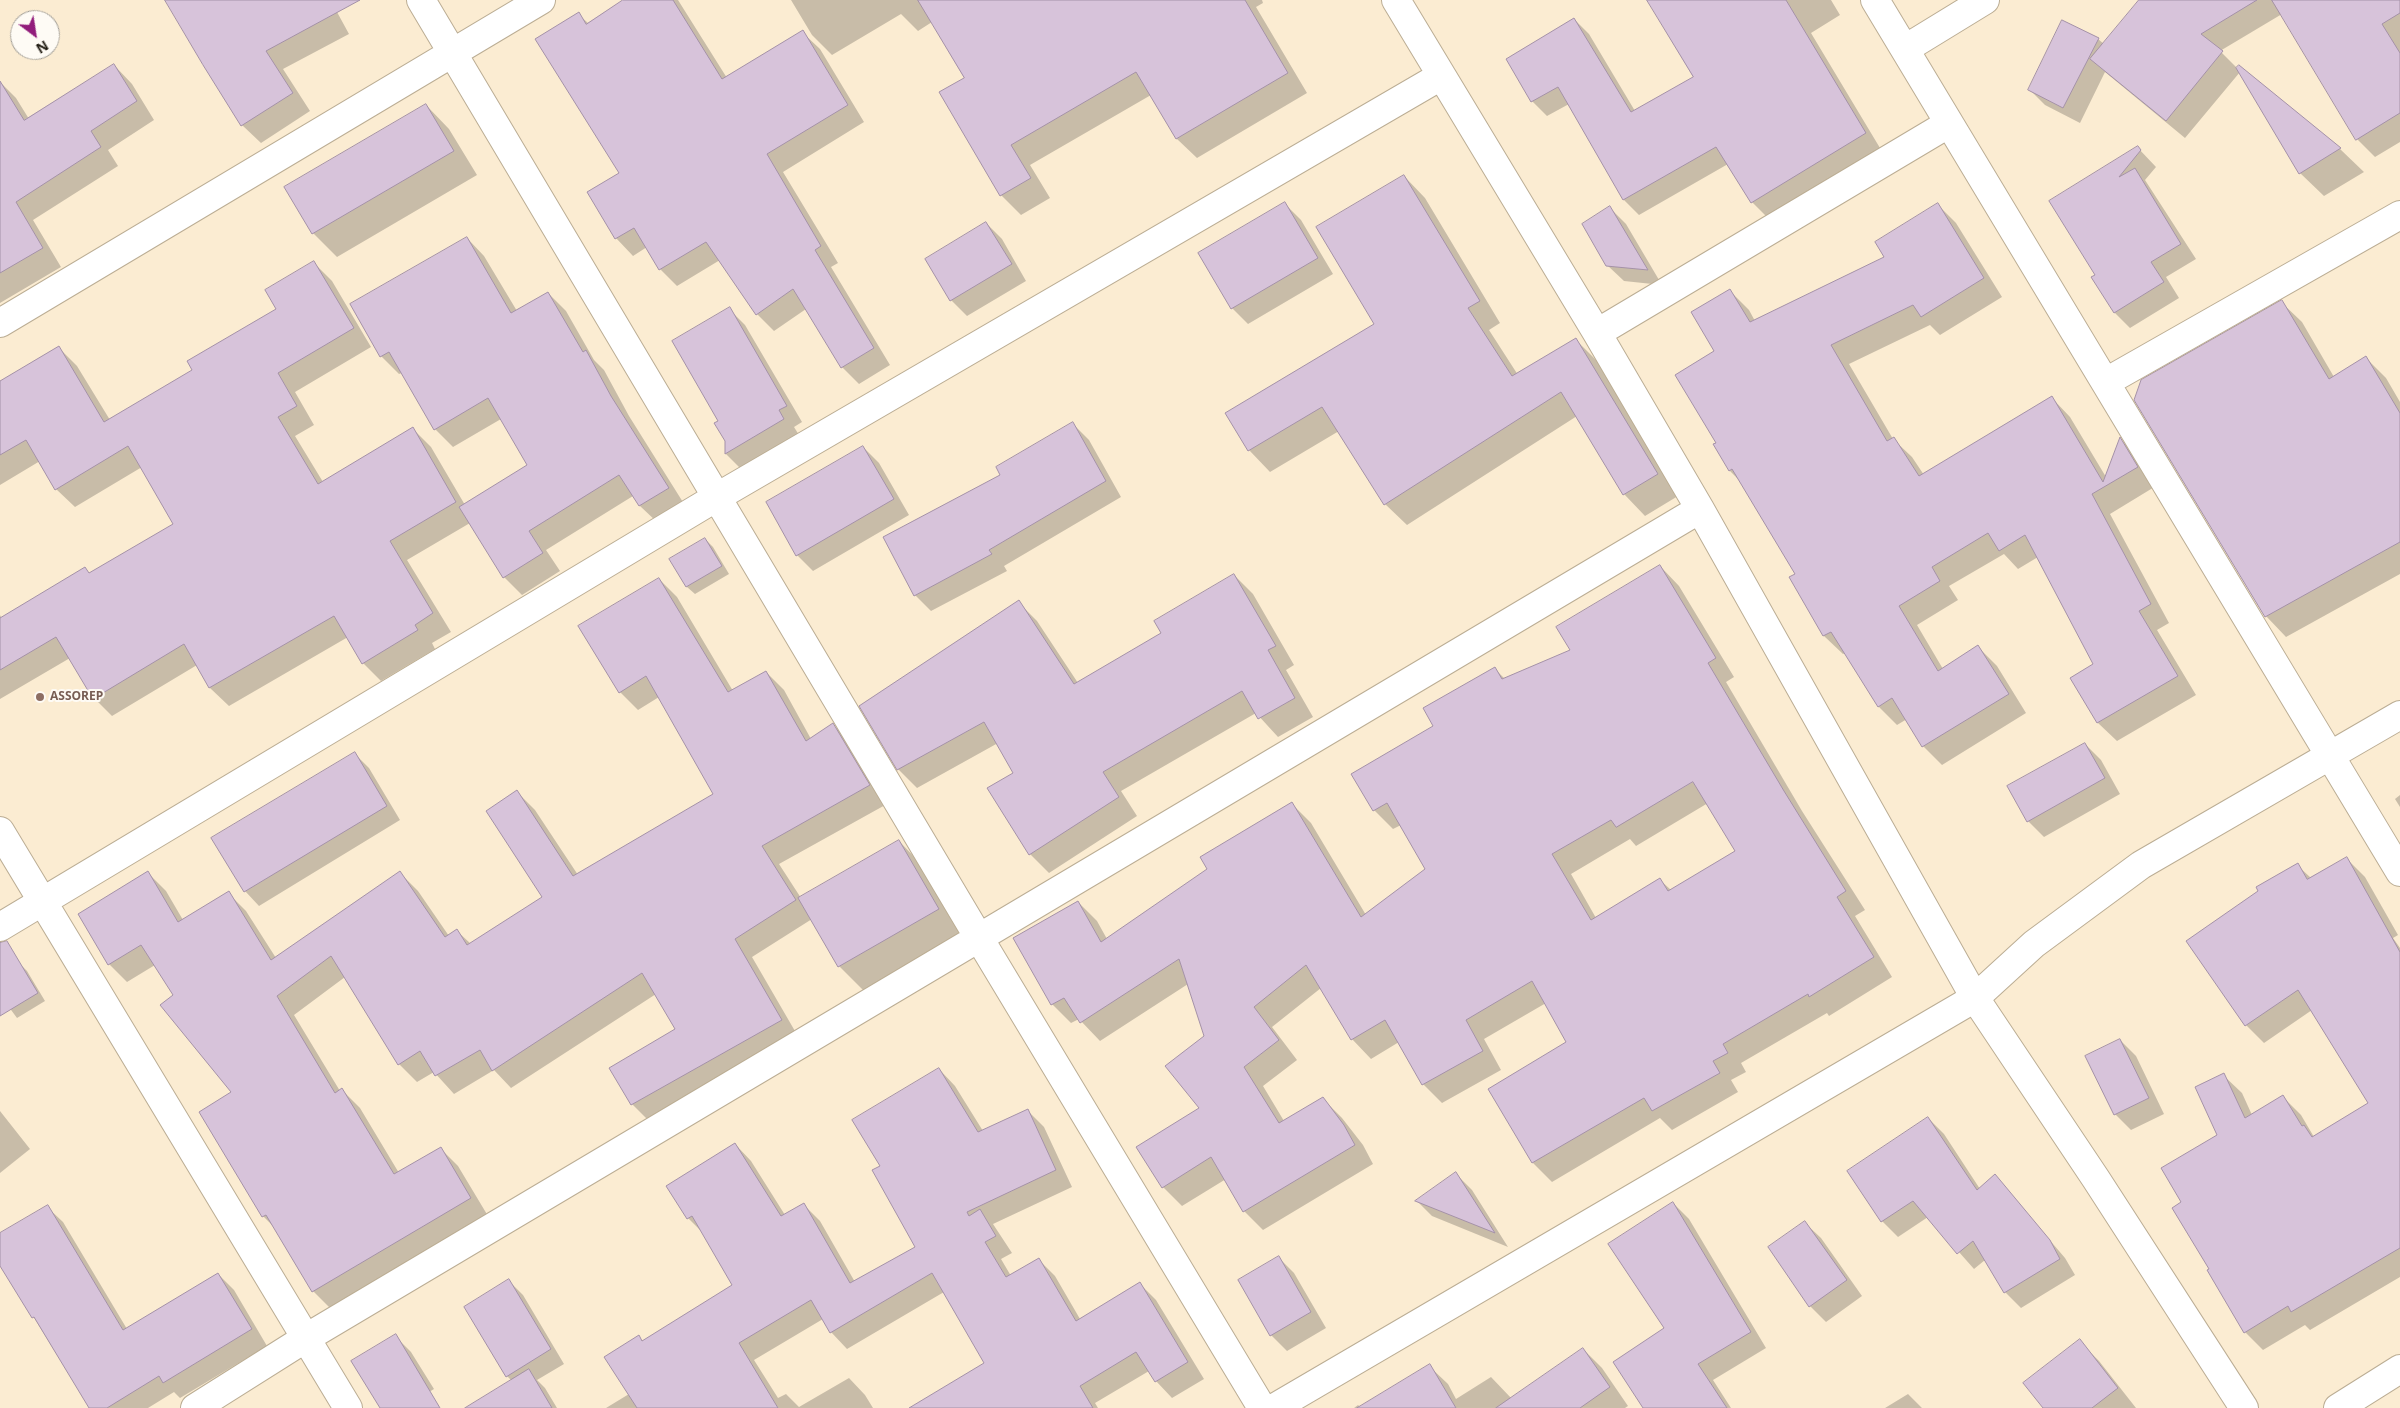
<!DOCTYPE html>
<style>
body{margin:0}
#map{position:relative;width:2400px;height:1408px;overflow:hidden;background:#fbecd2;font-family:"Open Sans",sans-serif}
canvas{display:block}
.north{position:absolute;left:10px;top:10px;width:50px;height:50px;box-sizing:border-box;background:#fefbf5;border:1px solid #a5a199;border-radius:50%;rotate:149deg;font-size:14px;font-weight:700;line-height:20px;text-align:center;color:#1f1a10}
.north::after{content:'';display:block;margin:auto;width:18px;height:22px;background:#921d7b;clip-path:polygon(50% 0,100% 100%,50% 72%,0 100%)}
</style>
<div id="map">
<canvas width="2400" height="1408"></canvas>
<div class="north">N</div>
</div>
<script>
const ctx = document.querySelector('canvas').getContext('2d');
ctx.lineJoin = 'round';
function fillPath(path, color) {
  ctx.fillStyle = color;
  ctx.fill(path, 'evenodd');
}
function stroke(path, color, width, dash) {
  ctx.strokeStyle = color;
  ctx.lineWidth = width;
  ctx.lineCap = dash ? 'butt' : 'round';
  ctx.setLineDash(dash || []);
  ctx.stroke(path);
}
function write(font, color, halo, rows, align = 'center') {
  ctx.font = font + ' "Open Sans",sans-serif';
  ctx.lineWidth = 4;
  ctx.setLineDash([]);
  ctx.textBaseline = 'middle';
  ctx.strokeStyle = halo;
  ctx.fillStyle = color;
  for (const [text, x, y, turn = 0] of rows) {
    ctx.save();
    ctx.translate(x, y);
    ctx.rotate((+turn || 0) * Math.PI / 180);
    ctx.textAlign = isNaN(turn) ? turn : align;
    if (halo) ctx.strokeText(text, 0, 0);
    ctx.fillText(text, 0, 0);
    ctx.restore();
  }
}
fillPath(new Path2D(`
 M 166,0 L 334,0 L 331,1 L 349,34 L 283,69 L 310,111 L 261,143 L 242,125 Z
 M 626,0 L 678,0 L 727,78 L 802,32 L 820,49 L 864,122 L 783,172 L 838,263 L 831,267 L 890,365 L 859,384 L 842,367 L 806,309 L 774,331 L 757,314 L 720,260 L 677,286 L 660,269 L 647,247 L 633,256 L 616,238 L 620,174 L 578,14 L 588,23 Z
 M 791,0 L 1262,0 L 1263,3 L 1256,7 L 1307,93 L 1197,158 L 1177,139 L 1151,95 L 1030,165 L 1050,198 L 1021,215 L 1001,195 L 941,93 L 966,78 L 932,22 L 918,31 L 901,14 L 832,55 L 812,35 Z
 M 1648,0 L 1831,0 L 1840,15 L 1811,33 L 1880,148 L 1767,217 L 1752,202 L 1728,164 L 1639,215 L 1624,200 L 1569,104 L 1547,116 L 1532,101 L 1508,59 L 1574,19 L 1589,34 L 1635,111 L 1695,77 Z
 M 2141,0 L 2400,0 L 2400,142 L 2375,157 L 2357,139 L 2282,14 L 2220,51 L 2237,68 L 2239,66 L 2340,149 L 2364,172 L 2324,196 L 2300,173 L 2240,72 L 2185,138 L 2105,72 L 2080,123 L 2045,105 L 2029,89 L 2098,39 L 2104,44 Z
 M 114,65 L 132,84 L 154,120 L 108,150 L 118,166 L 33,220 L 61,267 L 0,303 L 0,82 L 16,98 L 29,119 Z
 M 426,105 L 449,129 L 477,175 L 337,257 L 313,233 L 286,187 Z
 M 2138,148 L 2156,167 L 2145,180 L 2196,259 L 2166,277 L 2179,298 L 2130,328 L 2115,313 L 2093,278 L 2097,275 L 2050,201 Z
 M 1404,176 L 1425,198 L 1500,323 L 1489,330 L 1518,375 L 1576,340 L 1597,361 L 1678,496 L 1645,516 L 1624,494 L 1577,416 L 1407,525 L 1385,504 L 1339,431 L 1270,472 L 1249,450 L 1376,324 Z
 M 1285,204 L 1301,220 L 1333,274 L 1248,324 L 1232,308 Z
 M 1938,205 L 1956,223 L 2002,297 L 1940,335 L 1930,325 L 1849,364 L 1893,439 L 1912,457 L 1924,475 L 2052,398 L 2070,417 L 2106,477 L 2120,439 L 2139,458 L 2156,486 L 2110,514 L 2169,623 L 2157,630 L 2196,695 L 2117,741 L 2098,723 L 2071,679 L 2095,665 L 2038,557 L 2018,569 L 2004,554 L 1949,586 L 1958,600 L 1917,625 L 1943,669 L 1978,647 L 1997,666 L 2026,713 L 1942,765 L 1923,746 L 1907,719 L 1897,725 L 1878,706 L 1846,653 L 1843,654 L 1824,636 L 1791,577 L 1797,574 L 1742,483 L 1730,471 L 1715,444 L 1717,443 L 1716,351 L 1730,291 L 1749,310 L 1755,321 L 1886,258 Z
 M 1610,208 L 1626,224 L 1662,285 L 1624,281 L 1607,265 Z
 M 986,223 L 1002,239 L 1026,281 L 967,316 L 951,300 L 926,259 Z
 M 467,238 L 484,256 L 517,311 L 548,293 L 566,311 L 594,360 L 604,370 L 629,416 L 686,507 L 658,523 L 640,506 L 633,496 L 546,550 L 560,571 L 522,595 L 504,577 L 470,523 L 407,560 L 451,632 L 432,643 L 435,649 L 381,681 L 363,663 L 348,637 L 229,706 L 210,688 L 197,665 L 112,716 L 94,698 L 70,658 L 0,699 L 0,615 L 2,619 L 85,569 L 90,574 L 175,525 L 142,467 L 75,507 L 56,489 L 40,461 L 0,485 L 0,382 L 58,347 L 77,366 L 110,420 L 194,371 L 277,309 L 314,263 L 332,281 L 371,347 L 295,392 L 314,425 L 295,436 L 323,482 L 413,429 L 431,447 L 465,505 L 529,466 L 501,419 L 453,447 L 435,429 L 402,373 L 399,374 L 381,356 L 352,305 Z
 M 2281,302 L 2302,322 L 2334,377 L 2366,358 L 2386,378 L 2400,402 L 2400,574 L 2286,637 L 2266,616 Z
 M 729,309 L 745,325 L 802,422 L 794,427 L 799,435 L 742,470 L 726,454 L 726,441 L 720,422 Z
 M 1073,424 L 1089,440 L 1121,497 L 1004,566 L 1007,571 L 931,611 L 915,595 L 885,538 L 1002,475 Z
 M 863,447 L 879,463 L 909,515 L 813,571 L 797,555 L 768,503 Z
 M 705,539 L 713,547 L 729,574 L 695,594 L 687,587 L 671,559 Z
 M 1660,566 L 1679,586 L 1734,677 L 1726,682 L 1802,811 L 1865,910 L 1855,916 L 1892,977 L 1829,1016 L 1827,1013 L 1741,1063 L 1746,1072 L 1731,1080 L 1738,1092 L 1672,1130 L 1660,1118 L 1552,1182 L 1533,1163 L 1568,1043 L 1546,1003 L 1484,1039 L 1501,1070 L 1442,1103 L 1423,1084 L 1399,1042 L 1371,1059 L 1352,1039 L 1321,988 L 1272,1027 L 1297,1060 L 1263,1086 L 1284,1121 L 1323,1099 L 1342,1118 L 1363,1145 L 1373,1164 L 1263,1230 L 1244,1211 L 1226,1179 L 1182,1206 L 1163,1187 L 1201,1109 L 1206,1037 L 1188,984 L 1100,1041 L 1079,1019 L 1071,1023 L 1052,1004 L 1078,902 L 1097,921 L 1107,939 L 1209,869 L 1292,804 L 1311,823 L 1366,915 L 1427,869 L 1401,825 L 1393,829 L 1374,810 L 1435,726 L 1494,668 L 1505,679 L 1572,651 ZM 1708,803 L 1737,852 L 1671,890 L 1660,880 L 1596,918 L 1571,874 L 1630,839 L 1636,846 Z
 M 1234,575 L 1253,594 L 1294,665 L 1286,670 L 1313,717 L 1278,737 L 1256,713 L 1121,791 L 1137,816 L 1049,873 L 1030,854 L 1015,773 L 998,743 L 917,788 L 898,769 L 1018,602 L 1037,621 L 1078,683 L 1163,634 Z
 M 659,579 L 677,597 L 733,691 L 766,672 L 784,690 L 811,739 L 833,725 L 851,742 L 887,804 L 779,864 L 801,898 L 899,841 L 922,865 L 962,933 L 863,990 L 839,966 L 812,919 L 752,957 L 799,1038 L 650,1122 L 632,1104 L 676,1029 L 656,994 L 511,1088 L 494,1070 L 454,1094 L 434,1072 L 417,1082 L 399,1064 L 345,977 L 294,1015 L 340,1091 L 342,1090 L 360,1108 L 399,1173 L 440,1148 L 458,1166 L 488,1216 L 331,1309 L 313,1291 L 275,1228 L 263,1216 L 233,1093 L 155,965 L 127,982 L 109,964 L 148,873 L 166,891 L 183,920 L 228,893 L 246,911 L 276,958 L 400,873 L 418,891 L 449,936 L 457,931 L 471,944 L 544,897 L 517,792 L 535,810 L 578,875 L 715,795 L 659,697 L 638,710 L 620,692 Z
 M 2085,744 L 2101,760 L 2120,794 L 2044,837 L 2028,821 Z
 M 355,754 L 369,768 L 400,820 L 259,906 L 245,891 Z
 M 2400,795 L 2400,807 L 2395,799 Z
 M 2347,859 L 2365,877 L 2398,935 L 2393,938 L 2400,948 L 2400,1277 L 2310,1330 L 2305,1325 L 2263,1350 L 2245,1332 L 2211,1269 L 2183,1202 L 2219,1135 L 2223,1075 L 2242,1093 L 2252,1115 L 2283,1097 L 2301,1115 L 2314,1137 L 2370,1103 L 2312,1010 L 2264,1043 L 2246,1025 L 2297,865 L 2311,878 Z
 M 19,963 L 27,971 L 45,1001 L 17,1018 L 0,995 L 0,975 Z
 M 2120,1040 L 2136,1056 L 2164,1114 L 2131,1130 L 2115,1114 Z
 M 939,1069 L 955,1086 L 983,1131 L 1027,1110 L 1044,1127 L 1072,1187 L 993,1224 L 1012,1253 L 1001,1259 L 1011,1276 L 1039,1260 L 1055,1276 L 1080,1319 L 1140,1284 L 1156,1300 L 1204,1379 L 1172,1398 L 1156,1381 L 1149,1371 L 1095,1403 L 1098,1408 L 955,1408 L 986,1363 L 944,1292 L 847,1349 L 831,1332 L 823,1319 L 754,1360 L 778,1398 L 786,1394 L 799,1407 L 849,1378 L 865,1395 L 873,1408 L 606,1408 L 629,1394 L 639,1337 L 643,1341 L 734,1285 L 705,1235 L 688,1218 L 735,1144 L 751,1161 L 785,1215 L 803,1204 L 820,1221 L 855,1282 L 916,1247 L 882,1167 Z
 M 0,1111 L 30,1149 L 0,1173 Z
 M 1928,1118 L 1944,1134 L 1980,1189 L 1995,1176 L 2065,1258 L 2075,1275 L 2021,1308 L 2005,1292 L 1985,1260 L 1974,1269 L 1928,1217 L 1898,1237 L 1882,1221 Z
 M 1456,1174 L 1472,1190 L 1508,1247 L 1432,1216 L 1417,1201 Z
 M 1673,1203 L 1689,1219 L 1766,1348 L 1713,1380 L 1731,1408 L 1645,1408 L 1666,1328 Z
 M 47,1207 L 63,1222 L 127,1329 L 218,1274 L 234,1290 L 267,1346 L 180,1398 L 174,1392 L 148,1408 L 90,1408 L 0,1263 L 0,1234 Z
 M 1805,1223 L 1821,1238 L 1862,1296 L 1826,1322 L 1810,1306 Z
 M 1278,1257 L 1294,1273 L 1326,1328 L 1287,1351 L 1271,1335 Z
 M 509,1281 L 523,1295 L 564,1364 L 537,1380 L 545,1388 L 557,1408 L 467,1408 L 512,1381 L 507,1376 Z
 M 395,1336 L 411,1352 L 434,1389 L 403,1408 L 385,1408 Z
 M 2079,1341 L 2099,1361 L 2136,1408 L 2045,1408 Z
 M 1583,1349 L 1602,1368 L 1628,1406 L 1625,1408 L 1354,1408 L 1358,1405 L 1360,1407 L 1429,1366 L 1448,1384 L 1456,1399 L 1491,1377 L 1512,1399 Z
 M 1908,1394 L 1922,1408 L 1885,1408 Z`), '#0003');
const building = new Path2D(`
 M 165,0 L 360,0 L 266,51 L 293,93 L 241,126 L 203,65 Z
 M 623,0 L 673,0 L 722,79 L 803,30 L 848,105 L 767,154 L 821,246 L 815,250 L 874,348 L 841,368 L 793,289 L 756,315 L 706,242 L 659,270 L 634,228 L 615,239 L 587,192 L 619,173 L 535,39 L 579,12 L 586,24 Z
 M 918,0 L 1245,0 L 1288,73 L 1176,139 L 1136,72 L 1011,145 L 1031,178 L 1000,196 L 939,92 L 964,78 Z
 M 1647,0 L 1786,0 L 1866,133 L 1751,203 L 1716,147 L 1623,200 L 1558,87 L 1531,102 L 1506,59 L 1574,18 L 1631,112 L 1693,77 Z
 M 2139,0 L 2257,0 L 2201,34 L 2223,51 L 2166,121 L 2090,59 Z
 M 2272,0 L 2400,0 L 2400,13 L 2382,24 L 2400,53 L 2400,113 L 2356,140 Z
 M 2062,20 L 2099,38 L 2063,108 L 2028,90 Z
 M 114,64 L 137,101 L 91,131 L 101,147 L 16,202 L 43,248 L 0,273 L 0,81 L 24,120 Z
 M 2239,65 L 2341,148 L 2299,174 L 2236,68 Z
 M 426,104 L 454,151 L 312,234 L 284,187 Z
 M 2138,146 L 2141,150 L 2119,177 L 2135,168 L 2181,244 L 2151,262 L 2164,282 L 2114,313 L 2091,277 L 2095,275 L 2049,201 Z
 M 1404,175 L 1480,301 L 1468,308 L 1512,376 L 1576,338 L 1658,474 L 1623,495 L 1561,392 L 1384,505 L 1322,407 L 1248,451 L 1225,413 L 1374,324 L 1316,227 Z
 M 1285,202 L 1318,258 L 1231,309 L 1198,253 Z
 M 1938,203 L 1984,278 L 1921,317 L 1913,305 L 1831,345 L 1887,441 L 1894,437 L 1919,476 L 2052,396 L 2103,482 L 2120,437 L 2138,467 L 2092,494 L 2151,604 L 2139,611 L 2178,676 L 2097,723 L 2070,678 L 2093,664 L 2025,535 L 1999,551 L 1988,533 L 1932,567 L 1940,581 L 1899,606 L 1938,671 L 1978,645 L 2009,694 L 1922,747 L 1892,698 L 1878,707 L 1831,632 L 1823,636 L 1789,577 L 1795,574 L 1732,469 L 1729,471 L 1713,444 L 1716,443 L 1675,375 L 1714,351 L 1691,312 L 1730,289 L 1750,322 L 1884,257 L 1875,242 Z
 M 1610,206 L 1648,270 L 1606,266 L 1582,224 Z
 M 986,222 L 1012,264 L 950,301 L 925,259 Z
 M 467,237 L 511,313 L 548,292 L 583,352 L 586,350 L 611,396 L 669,488 L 639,506 L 619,475 L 529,531 L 543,553 L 503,578 L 459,507 L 527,465 L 488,398 L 434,430 L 389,352 L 380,357 L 350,304 Z
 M 314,261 L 354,328 L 278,373 L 297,406 L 278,417 L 318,484 L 413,427 L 456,502 L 390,541 L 433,613 L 415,625 L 418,630 L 362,664 L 334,616 L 209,688 L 184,644 L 93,699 L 56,637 L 0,670 L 0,618 L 85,567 L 89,573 L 173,524 L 128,446 L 55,490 L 26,440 L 0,455 L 0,381 L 59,346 L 104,422 L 192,370 L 187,361 L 276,309 L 265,290 Z
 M 2282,300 L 2329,379 L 2366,356 L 2400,413 L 2400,542 L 2265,617 L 2134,400 L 2141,380 Z
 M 730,307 L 787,406 L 779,410 L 784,419 L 725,454 L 725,441 L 714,423 L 718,421 L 672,341 Z
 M 1073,422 L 1106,481 L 989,550 L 992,554 L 914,596 L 883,537 L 1000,475 L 996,467 Z
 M 863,446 L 894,499 L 796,556 L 766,502 Z
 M 705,538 L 722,566 L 686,587 L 669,559 Z
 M 1660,565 L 1716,658 L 1708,663 L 1784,791 L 1846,891 L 1837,897 L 1874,957 L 1809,997 L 1808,994 L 1723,1044 L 1728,1053 L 1713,1061 L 1720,1073 L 1652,1111 L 1644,1098 L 1532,1163 L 1488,1089 L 1566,1042 L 1532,981 L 1466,1020 L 1483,1051 L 1422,1085 L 1385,1020 L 1351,1040 L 1306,965 L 1254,1007 L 1279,1040 L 1244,1067 L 1279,1123 L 1323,1097 L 1344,1125 L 1355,1145 L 1243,1212 L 1211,1157 L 1162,1188 L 1136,1147 L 1199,1108 L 1165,1066 L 1204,1036 L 1179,959 L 1080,1023 L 1064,998 L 1051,1005 L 1013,938 L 1078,901 L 1101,942 L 1207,869 L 1200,857 L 1292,802 L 1361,917 L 1425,869 L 1387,803 L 1373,811 L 1351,774 L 1433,726 L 1423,708 L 1495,667 L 1502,679 L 1570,650 L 1556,627 ZM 1693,782 L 1735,851 L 1668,891 L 1660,878 L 1591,920 L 1552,854 L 1611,820 L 1616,827 Z
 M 1234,574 L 1276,646 L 1268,650 L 1295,698 L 1258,719 L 1242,691 L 1103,772 L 1119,797 L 1029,855 L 987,788 L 1013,773 L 984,722 L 897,770 L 859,706 L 1019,600 L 1074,684 L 1161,633 L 1154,621 Z
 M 659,578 L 728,692 L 766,671 L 806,741 L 833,723 L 870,785 L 762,846 L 796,900 L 735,939 L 782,1020 L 631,1105 L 609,1068 L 675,1029 L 642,973 L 492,1071 L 480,1050 L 435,1076 L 420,1051 L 398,1065 L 331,956 L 277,996 L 335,1093 L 342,1088 L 394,1174 L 441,1147 L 471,1198 L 312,1292 L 266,1215 L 262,1217 L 199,1112 L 231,1092 L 160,1005 L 173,995 L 141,945 L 108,965 L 78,914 L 148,871 L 178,922 L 229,891 L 271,960 L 400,871 L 445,937 L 457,929 L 467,945 L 542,897 L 486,811 L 517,790 L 573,876 L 713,794 L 646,676 L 619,693 L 578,626 Z
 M 2085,743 L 2105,778 L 2027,822 L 2007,786 Z
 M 355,752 L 387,806 L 244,892 L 211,838 Z
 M 899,840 L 939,909 L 838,967 L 798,898 Z
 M 2347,857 L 2400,952 L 2400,1248 L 2291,1312 L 2288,1306 L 2244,1333 L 2207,1270 L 2209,1269 L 2172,1208 L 2181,1202 L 2161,1168 L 2217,1135 L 2195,1087 L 2224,1073 L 2245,1118 L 2283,1095 L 2302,1126 L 2304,1125 L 2312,1137 L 2368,1103 L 2298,990 L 2245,1026 L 2186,941 L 2258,891 L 2256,887 L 2298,863 L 2307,879 Z
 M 7,941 L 38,993 L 0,1016 L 0,943 Z
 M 2120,1039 L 2149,1098 L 2114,1115 L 2085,1056 Z
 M 939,1068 L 978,1132 L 1028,1109 L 1056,1170 L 967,1212 L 969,1216 L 980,1209 L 996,1236 L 985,1242 L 1006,1277 L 1039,1258 L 1076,1321 L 1140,1282 L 1188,1362 L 1155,1382 L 1136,1352 L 1080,1386 L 1093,1408 L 909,1408 L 984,1363 L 932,1273 L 830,1333 L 811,1300 L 739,1343 L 778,1408 L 637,1408 L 604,1357 L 639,1335 L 642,1341 L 732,1285 L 692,1216 L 687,1219 L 666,1186 L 735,1143 L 781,1216 L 804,1203 L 850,1283 L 915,1247 L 872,1170 L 880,1166 L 852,1120 Z
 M 1928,1117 L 1977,1190 L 1995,1174 L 2050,1240 L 2060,1259 L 2004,1293 L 1973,1241 L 1957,1254 L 1913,1201 L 1881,1222 L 1847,1171 Z
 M 1456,1172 L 1495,1233 L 1415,1201 Z
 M 1673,1202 L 1751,1332 L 1698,1364 L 1727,1408 L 1643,1408 L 1613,1362 L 1664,1328 L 1608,1244 Z
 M 48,1205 L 123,1330 L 218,1273 L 252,1329 L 163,1383 L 159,1376 L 107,1408 L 89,1408 L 34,1317 L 32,1318 L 0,1266 L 0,1233 Z
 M 1805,1221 L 1847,1280 L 1809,1307 L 1768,1247 Z
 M 1279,1256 L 1311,1312 L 1270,1336 L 1238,1280 Z
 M 509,1279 L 551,1349 L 506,1377 L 464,1307 Z
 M 396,1334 L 440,1408 L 380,1408 L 351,1361 Z
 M 2080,1339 L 2118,1388 L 2092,1408 L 2043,1408 L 2023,1383 Z
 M 1583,1348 L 1610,1387 L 1580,1408 L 1496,1408 Z
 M 1430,1364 L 1456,1408 L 1357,1408 Z
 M 529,1369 L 552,1408 L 465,1408 Z`);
fillPath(building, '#d7c3da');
stroke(building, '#a491a7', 1);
const minor = new Path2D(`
 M 421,0 L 979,938 L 1262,1408
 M 1396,0 L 1597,333 L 1700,509 L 1975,998 L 2096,1179 L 2244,1408
 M 1875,0 L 2400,872
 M 1905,49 L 1985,0
 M 0,323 L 541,0
 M 1597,333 L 1948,124
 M 2106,382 L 2400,215
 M 0,831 L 348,1408
 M 0,927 L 717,497 L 1441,76
 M 195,1408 L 306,1338 L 1700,509
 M 1274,1408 L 1975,998 L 2034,944 L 2141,865 L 2400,715
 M 2338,1408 L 2400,1369`);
stroke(minor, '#bbad94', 30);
stroke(minor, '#fff', 28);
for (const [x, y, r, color] of [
 [40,697,5,"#8d6e63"]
]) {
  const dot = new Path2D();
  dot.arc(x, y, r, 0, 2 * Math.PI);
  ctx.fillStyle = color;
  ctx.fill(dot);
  stroke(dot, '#fefbf5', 2);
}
write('bold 12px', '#785e54', '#fefbf5', [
 ["ASSOREP",50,697]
], 'left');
</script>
